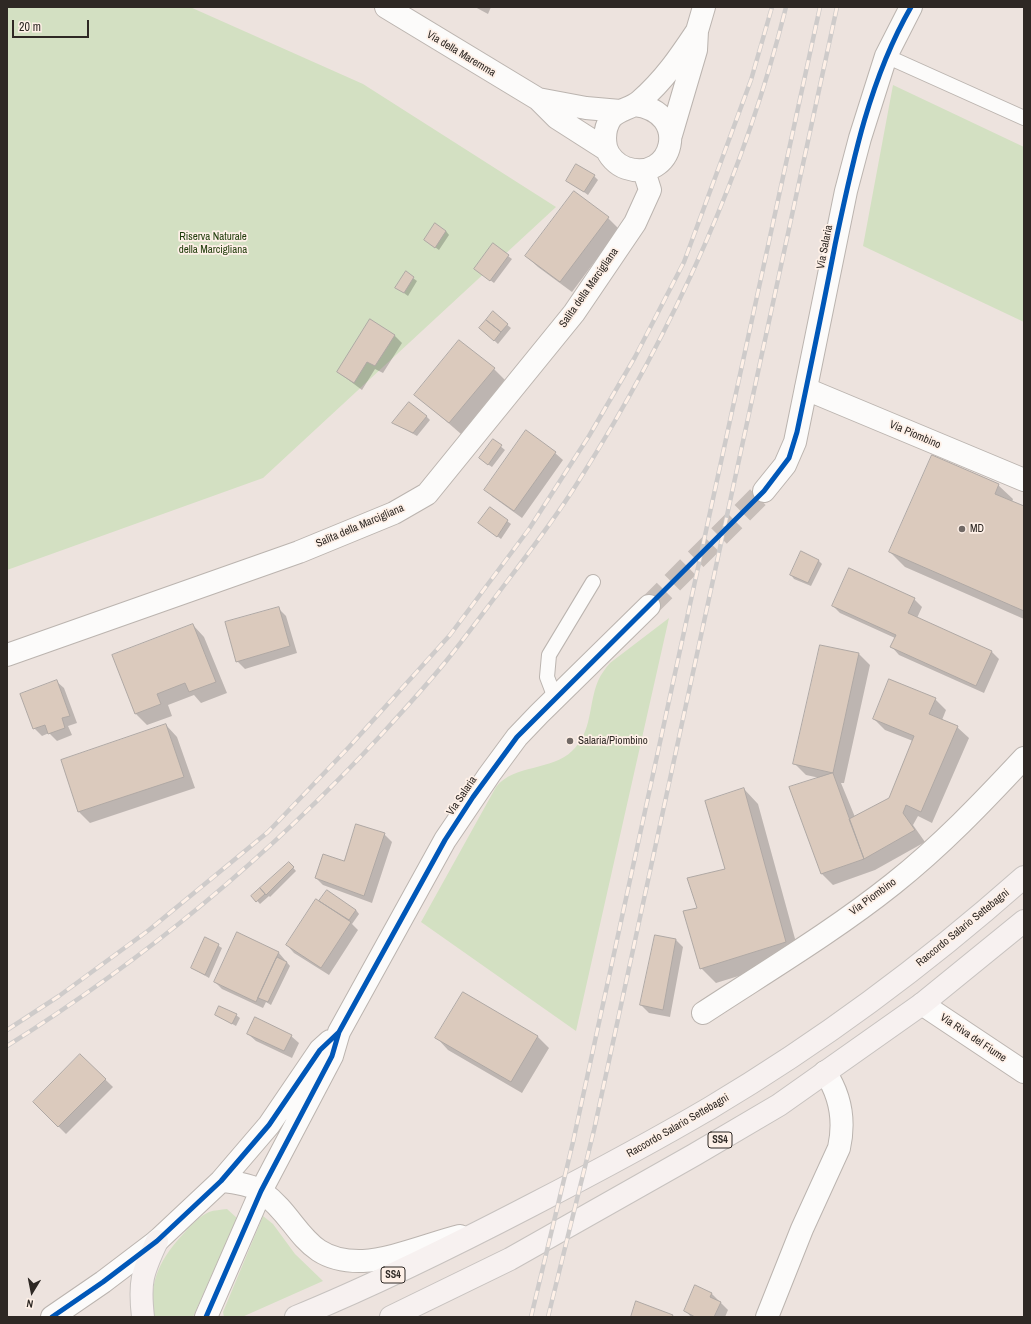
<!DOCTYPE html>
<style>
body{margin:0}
#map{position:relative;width:1031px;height:1324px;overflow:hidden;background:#ede3de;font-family:"Archivo Narrow",sans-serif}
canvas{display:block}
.frame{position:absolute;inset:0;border:8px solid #2e2824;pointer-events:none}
.north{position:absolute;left:12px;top:1272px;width:40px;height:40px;-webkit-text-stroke:3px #fef0e7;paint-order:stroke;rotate:190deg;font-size:11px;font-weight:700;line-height:16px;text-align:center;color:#2e2824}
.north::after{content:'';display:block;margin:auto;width:14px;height:18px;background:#2e2824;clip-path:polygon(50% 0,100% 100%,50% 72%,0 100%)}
.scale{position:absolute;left:12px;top:20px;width:77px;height:18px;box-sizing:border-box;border:2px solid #2e2824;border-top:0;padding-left:5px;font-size:12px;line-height:14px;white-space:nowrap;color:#2e2824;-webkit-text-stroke:3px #fef0e7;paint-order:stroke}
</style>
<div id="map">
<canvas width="1031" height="1324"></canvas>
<div class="frame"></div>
<div class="north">N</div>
<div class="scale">20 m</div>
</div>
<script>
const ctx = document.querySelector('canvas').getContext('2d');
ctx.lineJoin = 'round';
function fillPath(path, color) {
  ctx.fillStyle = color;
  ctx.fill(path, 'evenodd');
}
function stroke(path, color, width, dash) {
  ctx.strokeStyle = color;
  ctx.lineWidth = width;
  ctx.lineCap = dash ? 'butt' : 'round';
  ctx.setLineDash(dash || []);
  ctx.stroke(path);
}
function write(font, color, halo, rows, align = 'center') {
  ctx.font = font + ' "Archivo Narrow",sans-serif';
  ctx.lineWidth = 3.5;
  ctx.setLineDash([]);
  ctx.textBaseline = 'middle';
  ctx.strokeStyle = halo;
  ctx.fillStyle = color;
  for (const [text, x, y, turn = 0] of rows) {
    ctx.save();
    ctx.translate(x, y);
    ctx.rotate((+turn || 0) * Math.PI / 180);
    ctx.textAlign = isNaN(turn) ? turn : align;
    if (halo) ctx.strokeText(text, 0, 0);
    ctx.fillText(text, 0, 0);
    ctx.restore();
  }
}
fillPath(new Path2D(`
 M 7,7 L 190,7 L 363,84 L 556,207 L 263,478 L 7,570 Z
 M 893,85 L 1024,147 L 1024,322 L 863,246 Z
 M 669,618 L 576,1031 L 421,922 L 496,787 C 514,764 552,771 572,751 C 593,731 588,705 598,681 C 601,674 605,669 610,663 Z
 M 227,1209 L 237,1218 L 193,1317 L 154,1317 C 148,1280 161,1258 185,1232 C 191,1225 200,1216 209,1212 C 214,1210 221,1210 227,1209 Z
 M 263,1216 L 273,1224 L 295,1254 L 323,1281 L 242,1317 L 224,1317 L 223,1312 Z`), '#d3e0c2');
fillPath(new Path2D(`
 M 475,7 L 491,7 L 488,14 Z
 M 594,176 L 598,180 L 588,195 L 567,180 Z
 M 608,218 L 619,229 L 572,292 L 538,267 L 526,256 Z
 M 446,231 L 449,235 L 439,250 L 429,243 Z
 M 493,245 L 512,259 L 494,283 L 479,272 Z
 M 406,273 L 417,281 L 408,296 L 397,288 Z
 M 493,313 L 511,328 L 498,344 L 484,331 Z
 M 394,335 L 402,343 L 383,373 L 375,369 L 362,390 L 338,372 Z
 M 494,369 L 505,380 L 461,434 L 415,394 Z
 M 426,416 L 430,420 L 417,436 L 394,423 Z
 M 493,440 L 505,450 L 492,467 L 483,461 Z
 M 555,453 L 563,460 L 522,518 L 493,497 L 485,490 Z
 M 998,485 L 1013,499 L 1012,502 L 1024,508 L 1024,619 L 905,567 L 890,552 Z
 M 490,508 L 511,524 L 501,539 L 480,523 Z
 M 818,560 L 822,564 L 811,586 L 794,579 L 791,575 Z
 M 914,599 L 922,607 L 917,618 L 992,652 L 999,659 L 984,693 L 899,655 L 892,647 L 895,638 L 840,613 L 833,606 Z
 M 278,608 L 286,616 L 297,653 L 245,669 L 237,661 Z
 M 193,625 L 204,637 L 227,693 L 201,703 L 194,695 L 168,705 L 172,716 L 147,725 L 136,714 L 113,656 Z
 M 859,654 L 870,665 L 844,783 L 841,783 L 855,817 L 890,799 L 913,741 L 885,730 L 874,719 L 935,699 L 946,710 L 942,720 L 957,727 L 969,738 L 932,823 L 918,816 L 913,825 L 925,842 L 875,870 L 833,885 L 822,874 L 790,788 L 820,778 L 806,775 L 795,764 Z
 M 56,681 L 64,688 L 77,723 L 68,726 L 72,735 L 57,741 L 49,733 L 42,736 L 34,728 Z
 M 166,725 L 177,737 L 195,788 L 90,823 L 79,812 L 62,760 Z
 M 744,789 L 758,804 L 800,957 L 716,983 L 701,968 L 699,909 L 726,870 Z
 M 384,834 L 392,842 L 372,903 L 323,885 L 316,878 L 344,863 Z
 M 289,863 L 296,871 L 270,897 L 269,896 L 260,904 L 253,896 Z
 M 321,901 L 356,910 L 359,914 L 352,924 L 358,930 L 329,975 L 294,953 L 287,945 L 325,905 Z
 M 238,933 L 279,953 L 290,966 L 271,1005 L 266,1002 L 263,1008 L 222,989 L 215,982 Z
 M 206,938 L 222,948 L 209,978 L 192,968 Z
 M 676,940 L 683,947 L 670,1017 L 649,1013 L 641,1005 Z
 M 216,1015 L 236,1015 L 240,1018 L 236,1026 Z
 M 248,1034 L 291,1036 L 299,1043 L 292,1058 L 256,1041 Z
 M 537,1036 L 549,1048 L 522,1093 L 448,1050 L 437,1038 Z
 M 80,1055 L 113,1087 L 66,1134 L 34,1102 Z
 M 711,1293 L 728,1310 L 725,1317 L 691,1317 L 685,1310 Z`), '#0003');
const building = new Path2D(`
 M 576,164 L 595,175 L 584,192 L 566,181 Z
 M 574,191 L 609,217 L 560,282 L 525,256 Z
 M 435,223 L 446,231 L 435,248 L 424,240 Z
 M 493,243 L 509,255 L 490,281 L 474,269 Z
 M 406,271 L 414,277 L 404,293 L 395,288 Z
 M 493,311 L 508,324 L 501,332 L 486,320 Z
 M 370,319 L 395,335 L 375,366 L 367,362 L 354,383 L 337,372 Z
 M 486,320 L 501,332 L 494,341 L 479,328 Z
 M 459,340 L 495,368 L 449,423 L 414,395 Z
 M 409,402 L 427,416 L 413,433 L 392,423 Z
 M 526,430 L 556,452 L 514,511 L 484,490 Z
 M 493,439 L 502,445 L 488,465 L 479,458 Z
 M 932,455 L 999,484 L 995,494 L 1024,506 L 1024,611 L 889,552 Z
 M 490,507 L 508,520 L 497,537 L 478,523 Z
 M 801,551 L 819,560 L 808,583 L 790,575 Z
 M 849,568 L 915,598 L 908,613 L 992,651 L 976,686 L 890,647 L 896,635 L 832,606 Z
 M 279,607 L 290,646 L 236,662 L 225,622 Z
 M 193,624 L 216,682 L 189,692 L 185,683 L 157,694 L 161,704 L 135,714 L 112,655 Z
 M 820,645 L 859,653 L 833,773 L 793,764 Z
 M 889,679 L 936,698 L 929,714 L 958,726 L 921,812 L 906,805 L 903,813 L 915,830 L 864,859 L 849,819 L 889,798 L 914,736 L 873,719 Z
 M 57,680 L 70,716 L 62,718 L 65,728 L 48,734 L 45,725 L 33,729 L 20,694 Z
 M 166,724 L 184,777 L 78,812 L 61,760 Z
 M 833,773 L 864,859 L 821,874 L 789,787 Z
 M 744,788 L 786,942 L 700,969 L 683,911 L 697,908 L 687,878 L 725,869 L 705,801 Z
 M 356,824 L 385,833 L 364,896 L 315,878 L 323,854 L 344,861 Z
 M 289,862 L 294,867 L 266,895 L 260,888 Z
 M 260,888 L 265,894 L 256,902 L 251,896 Z
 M 327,890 L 356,910 L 349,920 L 319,901 Z
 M 316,899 L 351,922 L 321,968 L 286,945 Z
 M 237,932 L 279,952 L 256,1002 L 214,982 Z
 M 655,935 L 676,939 L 663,1010 L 640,1005 Z
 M 205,937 L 219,944 L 205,975 L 191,968 Z
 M 277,957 L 287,962 L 268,1002 L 258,998 Z
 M 463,992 L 538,1036 L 511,1082 L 435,1038 Z
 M 219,1006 L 237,1014 L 232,1024 L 215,1015 Z
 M 255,1017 L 292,1035 L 284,1051 L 247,1034 Z
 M 80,1054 L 106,1079 L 58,1127 L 33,1102 Z
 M 695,1285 L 712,1293 L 710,1297 L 721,1302 L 714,1317 L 695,1317 L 684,1311 Z
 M 636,1301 L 673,1315 L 672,1317 L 631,1317 Z`);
fillPath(building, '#dbcabd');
stroke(building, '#afa8a4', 1);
stroke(new Path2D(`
 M 649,606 L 764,491`), '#c7beb9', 22, [22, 11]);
const service = new Path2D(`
 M 886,56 L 1024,118
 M 555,698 L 547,677 L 549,655 L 593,582`);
const minor = new Path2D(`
 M 386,7 L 538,99 L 557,118 L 607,150
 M 538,99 L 586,108 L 620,111
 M 635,105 C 692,112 673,184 626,168 C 617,165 608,156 606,147 C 604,137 605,127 611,118 C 619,109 631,109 640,101 C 664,80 679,58 697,31
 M 671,135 L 696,50 L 697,31 L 704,7
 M 806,389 L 1024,480
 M 7,655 L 299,552 L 394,513 L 427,494 L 574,313 L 635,223 L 650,190 L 644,171
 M 922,1004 L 1024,1072
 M 703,1013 C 767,971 834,931 893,884 C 941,846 983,802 1024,758
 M 52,1317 L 103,1282 L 157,1241
 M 767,1317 L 802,1229 L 839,1148 C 845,1121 841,1096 825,1072`);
const tertiary = new Path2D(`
 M 764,491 L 785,465 L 795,442 L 846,191 L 860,138 L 886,56 L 911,7
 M 221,1181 C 234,1182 250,1184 262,1192 C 301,1220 302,1263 363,1261 C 390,1260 432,1243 460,1236
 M 157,1241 L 221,1181 L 269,1125 L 320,1050 L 330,1041
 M 206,1317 L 261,1191 L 332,1056 L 339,1032 L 445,840 L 489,775 L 517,737 L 539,714 L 649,606`);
const primary = new Path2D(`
 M 143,1317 C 139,1282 142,1273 157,1241
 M 296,1317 C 377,1284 455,1245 532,1205 C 592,1174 652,1142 710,1108 C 821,1042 927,963 1024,877
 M 391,1317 L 510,1259 L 694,1155 L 779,1105 L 922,1004 L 1024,921`);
stroke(service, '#bbb4af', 16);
stroke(minor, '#bbb4af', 24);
stroke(tertiary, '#bbb4af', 24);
stroke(primary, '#c7c2bf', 24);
stroke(service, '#fcfbfa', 14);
stroke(minor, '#fcfbfa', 22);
stroke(tertiary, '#fcfbfa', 22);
stroke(primary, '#f7f1f0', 22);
const rail = new Path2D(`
 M 7,1030 L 59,996 L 149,930 L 268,832 L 349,747 L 450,635 L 529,529 L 589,436 L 635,357 L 684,262 L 751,80 L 772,7
 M 7,1046 C 144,960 271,854 381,735 C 403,711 426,686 447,660 C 464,639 480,617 496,596 C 524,559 553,522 578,482 C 671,335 744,176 786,7
 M 531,1317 L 573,1142 L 820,7
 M 548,1317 L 594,1130 L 837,7`);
stroke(rail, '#cecbca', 4.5);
stroke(rail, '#fef0e7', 3, [9]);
stroke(new Path2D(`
 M 52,1317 L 103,1282 L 157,1241 L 221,1181 L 269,1125 L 320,1050 L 339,1032
 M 206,1317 L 261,1191 L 332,1056 L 339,1032 L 445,840 L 473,797 L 517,737 L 764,491 L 789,458 L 797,432 C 810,370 823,308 835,245 C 852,164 869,80 911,7`), '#0057b8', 5);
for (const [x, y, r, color] of [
 [962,529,4,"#716965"],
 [570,741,4,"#716965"]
]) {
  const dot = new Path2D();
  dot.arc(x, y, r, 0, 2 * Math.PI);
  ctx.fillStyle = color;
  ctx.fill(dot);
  stroke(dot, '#fef0e7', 1.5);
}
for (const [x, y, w] of [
 [720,1140,24],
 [393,1275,24]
]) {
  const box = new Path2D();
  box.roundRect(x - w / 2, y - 8, w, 16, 3);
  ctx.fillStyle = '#fef0e7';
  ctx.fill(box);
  stroke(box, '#2e2824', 1);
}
write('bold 10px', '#2e2824', null, [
 ["SS4",720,1140],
 ["SS4",393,1275]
]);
write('11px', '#2e2824', '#fef0e7', [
 ["Via della Maremma",461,54,31],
 ["Via Salaria",825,247,-79],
 ["Salita della Marcigliana",589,288,-55],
 ["Via Piombino",915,435,23],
 ["Salita della Marcigliana",360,526,-23],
 ["Via Salaria",462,796,-56],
 ["Via Piombino",873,897,-36],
 ["Raccordo Salario Settebagni",963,928,-39],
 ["Via Riva del Fiume",973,1038,34],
 ["Raccordo Salario Settebagni",678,1126,-30]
]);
write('11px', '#1f3b0a', '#fef0e7', [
 ["Riserva Naturale",213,237],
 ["della Marcigliana",213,250]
]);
write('11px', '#2e2824', '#fef0e7', [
 ["MD",970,529],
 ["Salaria/Piombino",578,741]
], 'left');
</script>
